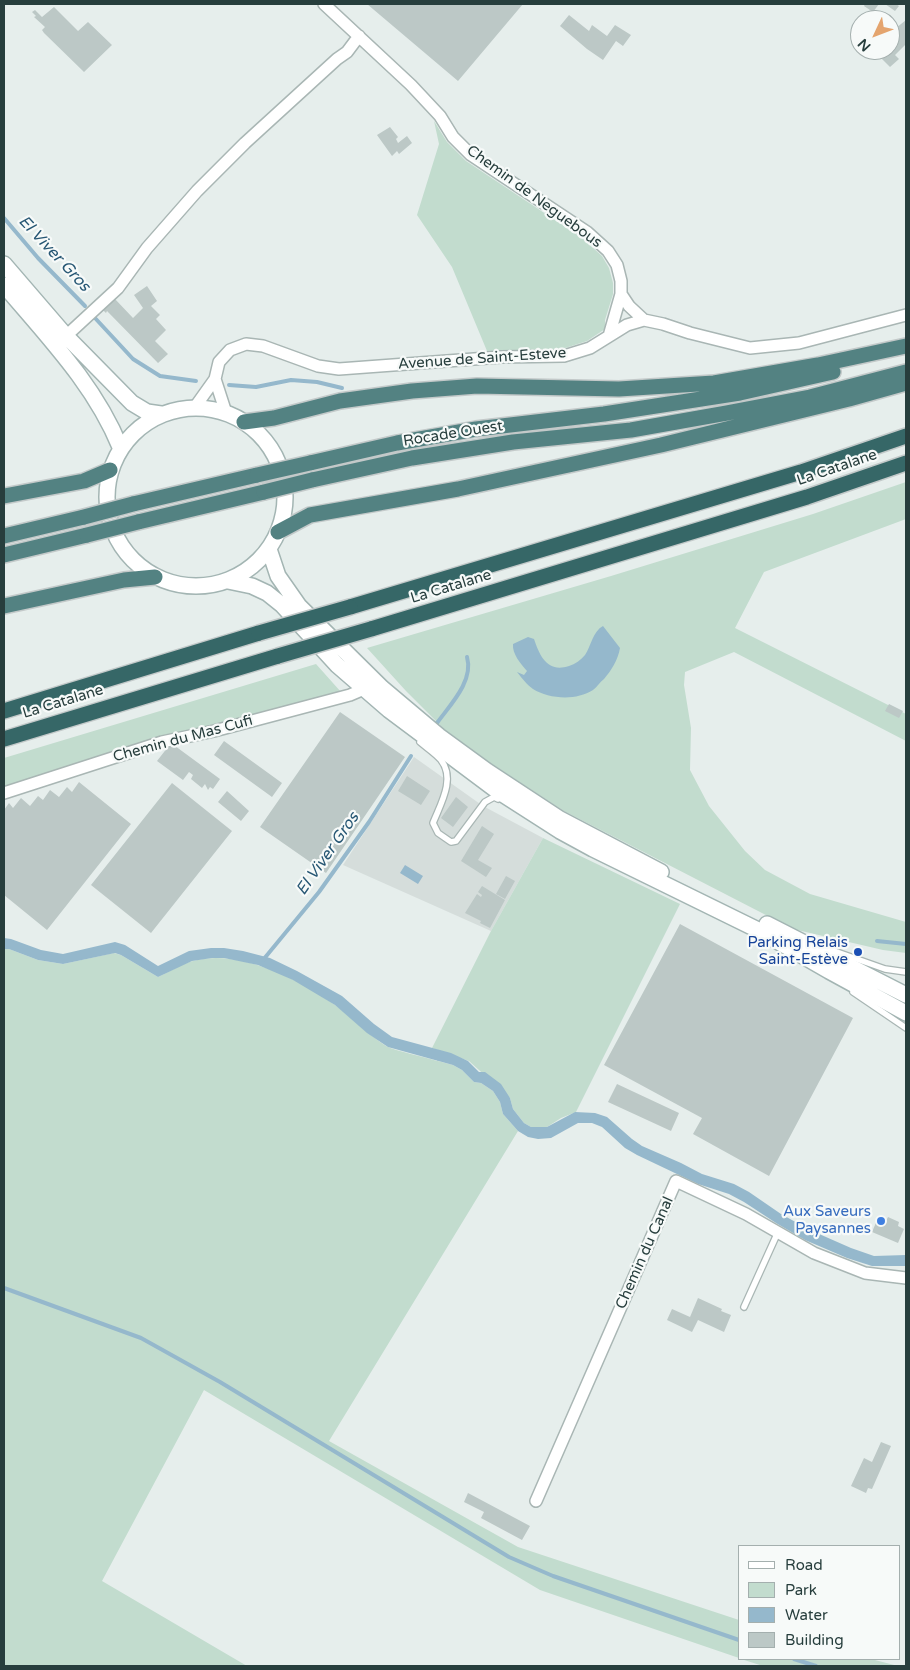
<!DOCTYPE html>
<meta charset="utf-8">
<style>
body{margin:0}
#map{position:relative;width:910px;height:1670px;overflow:hidden;background:#e6eeec;font-family:"Varela Round",sans-serif}
canvas{display:block}
.frame{position:absolute;inset:0;border:5px solid #273e3d;pointer-events:none}
.legend{position:absolute;left:738px;top:1545px;width:162px;height:115px;box-sizing:border-box;background:#f7faf9;border:1px solid #a4afae;margin:0;padding:6px 9px;list-style:none;font-size:15px;color:#273e3d}
.legend li{display:flex;align-items:center;gap:10px;height:25px}
.legend b{width:25px;border:1px solid #a4afae}
.north{position:absolute;left:850px;top:10px;width:50px;height:50px;box-sizing:border-box;background:#f7faf9;border:1px solid #a4afae;border-radius:50%;rotate:227deg;font-size:14px;font-weight:700;line-height:20px;text-align:center;color:#273e3d}
.north::after{content:'';display:block;margin:auto;width:18px;height:22px;background:#e4a46e;clip-path:polygon(50% 0,100% 100%,50% 72%,0 100%)}
</style>
<div id="map">
<canvas width="910" height="1670"></canvas>
<div class="frame"></div>
<ul class="legend">
<li><b style="height:6px;background:#fff"></b>Road</li>
<li><b style="height:14px;background:#c2dcce"></b>Park</li>
<li><b style="height:14px;background:#95b8cc"></b>Water</li>
<li><b style="height:14px;background:#bcc8c6"></b>Building</li>
</ul>
<div class="north">N</div>
</div>
<script>
const ctx = document.querySelector('canvas').getContext('2d');
ctx.lineJoin = 'round';
function fillPath(path, color) {
  ctx.fillStyle = color;
  ctx.fill(path, 'evenodd');
}
function stroke(path, color, width, dash) {
  ctx.strokeStyle = color;
  ctx.lineWidth = width;
  ctx.lineCap = dash ? 'butt' : 'round';
  ctx.setLineDash(dash || []);
  ctx.stroke(path);
}
function write(font, color, halo, rows, align = 'center') {
  ctx.font = font + ' "Varela Round",sans-serif';
  ctx.lineWidth = 4.5;
  ctx.setLineDash([]);
  ctx.textBaseline = 'middle';
  ctx.strokeStyle = halo;
  ctx.fillStyle = color;
  for (const [text, x, y, turn = 0] of rows) {
    ctx.save();
    ctx.translate(x, y);
    ctx.rotate((+turn || 0) * Math.PI / 180);
    ctx.textAlign = isNaN(turn) ? turn : align;
    if (halo) ctx.strokeText(text, 0, 0);
    ctx.fillText(text, 0, 0);
    ctx.restore();
  }
}
fillPath(new Path2D(`
 M 414,757 L 483,806 L 543,838 L 491,931 L 343,865 Z`), '#d5dddb');
fillPath(new Path2D(`
 M 434,121 L 447,142 L 466,161 L 582,238 L 602,256 L 609,268 L 613,283 L 613,294 L 605,320 L 605,329 L 587,341 L 562,349 L 487,351 L 452,267 L 417,215 L 439,144 Z
 M 906,482 L 906,519 L 764,572 L 735,628 L 906,714 L 906,741 L 734,652 L 685,672 L 684,685 L 691,728 L 690,770 L 709,806 L 745,851 L 765,870 L 810,894 L 906,922 L 906,953 L 883,950 L 793,929 L 564,811 L 492,764 L 444,729 L 406,691 L 367,648 L 611,576 L 813,514 Z
 M 316,664 L 341,692 L 213,725 L 160,736 L 4,787 L 4,758 Z
 M 543,838 L 680,904 L 576,1112 L 561,1118 L 547,1127 L 531,1127 L 524,1123 L 513,1109 L 510,1098 L 469,1061 L 432,1048 L 491,931 Z
 M 4,949 L 9,949 L 38,960 L 63,964 L 114,953 L 121,955 L 158,977 C 169,972 181,964 193,961 C 238,948 299,979 335,1005 C 353,1018 367,1034 386,1046 C 398,1052 423,1056 437,1061 L 438,1059 L 438,1061 L 453,1065 L 462,1070 L 474,1082 L 481,1083 L 493,1091 L 500,1102 L 503,1114 L 518,1131 L 329,1441 L 518,1547 L 739,1620 L 739,1658 L 540,1590 L 204,1390 L 102,1581 L 247,1666 L 4,1666 Z
 M 741,1659 L 871,1659 L 898,1666 L 763,1666 Z`), '#c2dcce');
fillPath(new Path2D(`
 M 603,626 L 620,648 C 618,660 611,671 604,679 C 600,682 597,687 593,690 C 576,701 549,699 533,689 C 527,685 522,678 517,672 L 524,675 L 527,671 C 521,664 512,654 513,644 L 528,637 L 534,639 C 540,657 548,673 569,666 C 575,664 581,660 585,655 C 591,646 593,631 603,626 Z
 M 405,865 L 423,876 L 418,884 L 400,873 Z
 M 4,938 L 11,939 L 41,950 L 63,954 L 115,942 L 125,945 L 158,966 L 189,951 L 211,948 L 224,948 L 243,951 L 270,958 L 297,971 L 342,996 L 374,1024 L 392,1037 L 451,1053 L 468,1061 L 479,1072 L 485,1072 L 501,1084 L 510,1098 L 513,1109 L 524,1123 L 531,1127 L 547,1127 L 575,1112 L 595,1113 L 607,1117 L 632,1139 L 642,1146 L 681,1163 L 702,1174 L 734,1184 L 749,1192 L 781,1214 L 810,1230 L 851,1248 L 874,1256 L 906,1255 L 906,1266 L 872,1266 L 847,1258 L 805,1240 L 776,1223 L 744,1202 L 729,1194 L 698,1184 L 637,1155 L 625,1148 L 602,1127 L 592,1123 L 578,1123 L 551,1138 L 538,1139 L 528,1137 L 518,1131 L 503,1114 L 500,1102 L 493,1091 L 481,1083 L 474,1082 L 462,1070 L 453,1065 L 388,1047 L 367,1033 L 335,1005 L 293,980 L 258,965 L 224,958 L 212,958 L 192,961 L 158,977 L 121,955 L 115,953 L 63,964 L 38,960 L 9,949 L 4,949 Z`), '#95b8cc');
stroke(new Path2D(`
 M 4,218 L 38,258 L 85,306
 M 95,318 L 133,359 L 160,376 L 196,381
 M 229,385 L 256,387 L 291,380 L 317,382 L 342,388
 M 437,723 C 450,705 474,681 467,657
 M 877,941 L 906,944
 M 263,960 L 319,892 L 369,822 L 411,756
 M 4,1288 L 141,1338 L 220,1382 L 509,1557 L 553,1576 L 739,1640
 M 794,1659 L 816,1666`), '#95b8cc', 4);
fillPath(new Path2D(`
 M 367,4 L 523,4 L 458,81 Z
 M 865,4 L 879,4 L 873,12 L 864,6 Z
 M 885,4 L 896,4 L 899,6 L 895,11 Z
 M 54,7 L 78,31 L 88,22 L 112,45 L 84,72 L 44,33 L 42,30 L 45,27 L 34,17 L 36,16 L 32,12 L 35,10 L 42,17 Z
 M 569,15 L 589,31 L 592,25 L 607,36 L 615,25 L 631,35 L 623,46 L 616,41 L 603,60 L 587,49 L 560,26 Z
 M 906,20 L 906,44 L 895,55 L 899,59 L 890,67 L 873,50 L 890,50 L 890,31 L 891,32 Z
 M 390,127 L 398,137 L 396,139 L 398,143 L 407,136 L 412,143 L 399,154 L 397,151 L 392,156 L 377,135 Z
 M 147,286 L 157,301 L 151,306 L 160,315 L 156,319 L 166,330 L 155,341 L 168,354 L 158,363 L 107,311 L 106,313 L 103,310 L 115,299 L 133,318 L 143,308 L 134,295 Z
 M 889,704 L 903,711 L 899,718 L 885,711 Z
 M 340,712 L 405,757 L 326,873 L 260,827 Z
 M 224,741 L 282,783 L 272,797 L 214,755 Z
 M 171,743 L 220,779 L 213,789 L 210,787 L 208,790 L 205,784 L 202,788 L 191,779 L 193,775 L 189,772 L 183,780 L 157,761 Z
 M 407,776 L 430,791 L 421,805 L 398,791 Z
 M 79,782 L 131,824 L 47,930 L 4,895 L 4,810 L 9,803 L 13,808 L 21,798 L 30,806 L 38,796 L 43,800 L 50,790 L 59,797 L 67,787 L 72,792 Z
 M 172,783 L 232,831 L 151,933 L 91,885 Z
 M 227,791 L 249,811 L 241,821 L 218,802 Z
 M 456,797 L 468,807 L 453,827 L 441,818 Z
 M 482,826 L 494,834 L 478,860 L 492,868 L 486,877 L 461,861 Z
 M 506,876 L 515,881 L 505,899 L 496,894 Z
 M 482,886 L 505,900 L 490,928 L 480,923 L 481,921 L 465,913 L 477,894 L 481,897 L 482,895 L 478,892 Z
 M 680,924 L 853,1018 L 769,1176 L 693,1134 L 702,1118 L 604,1065 Z
 M 617,1084 L 679,1113 L 671,1131 L 608,1102 Z
 M 888,1217 L 899,1222 L 898,1226 L 904,1229 L 898,1243 L 872,1232 L 878,1218 L 886,1221 Z
 M 698,1298 L 722,1309 L 721,1311 L 731,1315 L 724,1332 L 698,1320 L 692,1332 L 667,1320 L 672,1309 L 690,1317 Z
 M 881,1442 L 891,1446 L 872,1489 L 868,1488 L 866,1493 L 851,1486 L 864,1458 L 872,1462 Z
 M 468,1493 L 530,1526 L 522,1540 L 481,1518 L 484,1512 L 464,1502 Z`), '#bcc8c6');
const service = new Path2D(`
 M 420,742 C 427,748 435,753 441,760 C 456,779 440,805 433,823 L 438,833 L 451,842 L 456,841 L 485,802 L 494,797 L 498,799
 M 834,951 L 885,969 L 906,972
 M 853,992 L 906,1028
 M 744,1307 L 778,1232`);
const minor = new Path2D(`
 M 324,4 L 411,85 L 440,116 L 453,137 L 471,155 L 587,232 L 608,251 L 617,265 L 621,281 L 621,294 L 609,336
 M 621,294 L 629,306 L 644,320
 M 66,336 L 118,288 L 147,248 L 197,191 L 245,143 L 337,59 L 347,52 L 359,36
 M 215,379 L 226,413
 M 195,407 L 215,379 L 219,362 L 230,350 L 246,344 L 263,346 L 318,366 L 339,369 L 501,357 L 564,356 L 590,348 L 627,325 L 644,320 L 663,324 L 690,333 L 750,348 L 799,343 L 906,315
 M 4,793 L 162,742 L 214,731 L 350,695 L 364,689
 M 536,1501 L 676,1181 L 746,1214 L 814,1253 L 865,1273 L 906,1278`);
const secondary = new Path2D(`
 M 4,264 L 66,336 L 132,403 L 147,412 L 161,414
 M 4,285 C 47,336 95,385 120,447
 M107 497a89 89 0 1 1 178 0a89 89 0 1 1-178 0Z
 M 269,549 L 278,576 L 299,606 L 382,688 L 439,736 L 487,771 L 560,819 L 661,872
 M 228,581 L 252,586 L 267,593 L 282,605 L 337,665 L 389,710 L 496,790 L 560,831 L 593,849 L 756,929 L 829,971 L 906,1013
 M 767,924 L 906,995`);
const trunk = new Path2D(`
 M 244,422 L 274,418 L 340,401 L 412,391 L 477,386 L 619,389 L 714,383 L 818,365 L 906,346
 M 310,463 L 397,443 L 476,429 L 604,414 L 740,393 L 833,372
 M 312,480 L 412,458 L 513,442 L 631,430 L 727,413 L 810,397 L 906,372
 M 4,496 L 84,481 L 110,470
 M 133,504 L 257,475
 M 138,522 L 264,492
 M 278,532 L 310,515 L 458,489 L 661,445 L 849,399 L 906,383
 M 4,536 L 84,517
 M 4,555 L 87,535
 M 4,606 L 124,580 L 155,577`);
const motorway = new Path2D(`
 M 350,607 L 801,472 L 906,436
 M 371,629 L 807,497 L 906,463
 M 4,711 L 259,633
 M 4,739 L 278,656`);
stroke(service, '#a9b6b4', 8);
stroke(minor, '#a9b6b4', 14);
stroke(secondary, '#a3b5b3', 18);
stroke(trunk, '#c3c9c9', 18);
stroke(motorway, '#c3c9c9', 18);
stroke(service, '#fff', 5.5);
stroke(minor, '#fff', 11);
stroke(secondary, '#fff', 15);
stroke(trunk, '#538282', 15);
stroke(motorway, '#366767', 15);
const trunkBridge = new Path2D(`
 M 257,475 L 310,463
 M 264,492 L 312,480
 M 84,517 L 133,504
 M 87,535 L 138,522`);
const motorwayBridge = new Path2D(`
 M 259,633 L 350,607
 M 278,656 L 371,629`);
stroke(trunkBridge, '#c3c9c9', 18, []);
stroke(motorwayBridge, '#c3c9c9', 18, []);
stroke(trunkBridge, '#538282', 15);
stroke(motorwayBridge, '#366767', 15);
for (const [x, y, r, color] of [
 [858,952,5,"#1a4fb4"],
 [881,1221,5,"#3f7fe0"]
]) {
  const dot = new Path2D();
  dot.arc(x, y, r, 0, 2 * Math.PI);
  ctx.fillStyle = color;
  ctx.fill(dot);
  stroke(dot, '#f7faf9', 2);
}
write('15px', '#273e3d', '#f7faf9', [
 ["Chemin de Neguebous",534,197,36],
 ["Avenue de Saint-Esteve",482,359,-4],
 ["Rocade Ouest",453,434,-9],
 ["La Catalane",837,468,-19],
 ["La Catalane",451,587,-17],
 ["La Catalane",63,702,-17],
 ["Chemin du Mas Cufi",183,739,-15],
 ["Chemin du Canal",645,1253,-66]
]);
write('15px', '#164399', '#f7faf9', [
 ["Parking Relais",848,943],
 ["Saint-Estève",848,960]
], 'right');
write('15px', '#366cbe', '#f7faf9', [
 ["Aux Saveurs",871,1212],
 ["Paysannes",871,1229]
], 'right');
write('italic 16px', '#275774', '#f7faf9', [
 ["El Viver Gros",54,254,47],
 ["El Viver Gros",328,854,-55]
]);
</script>
